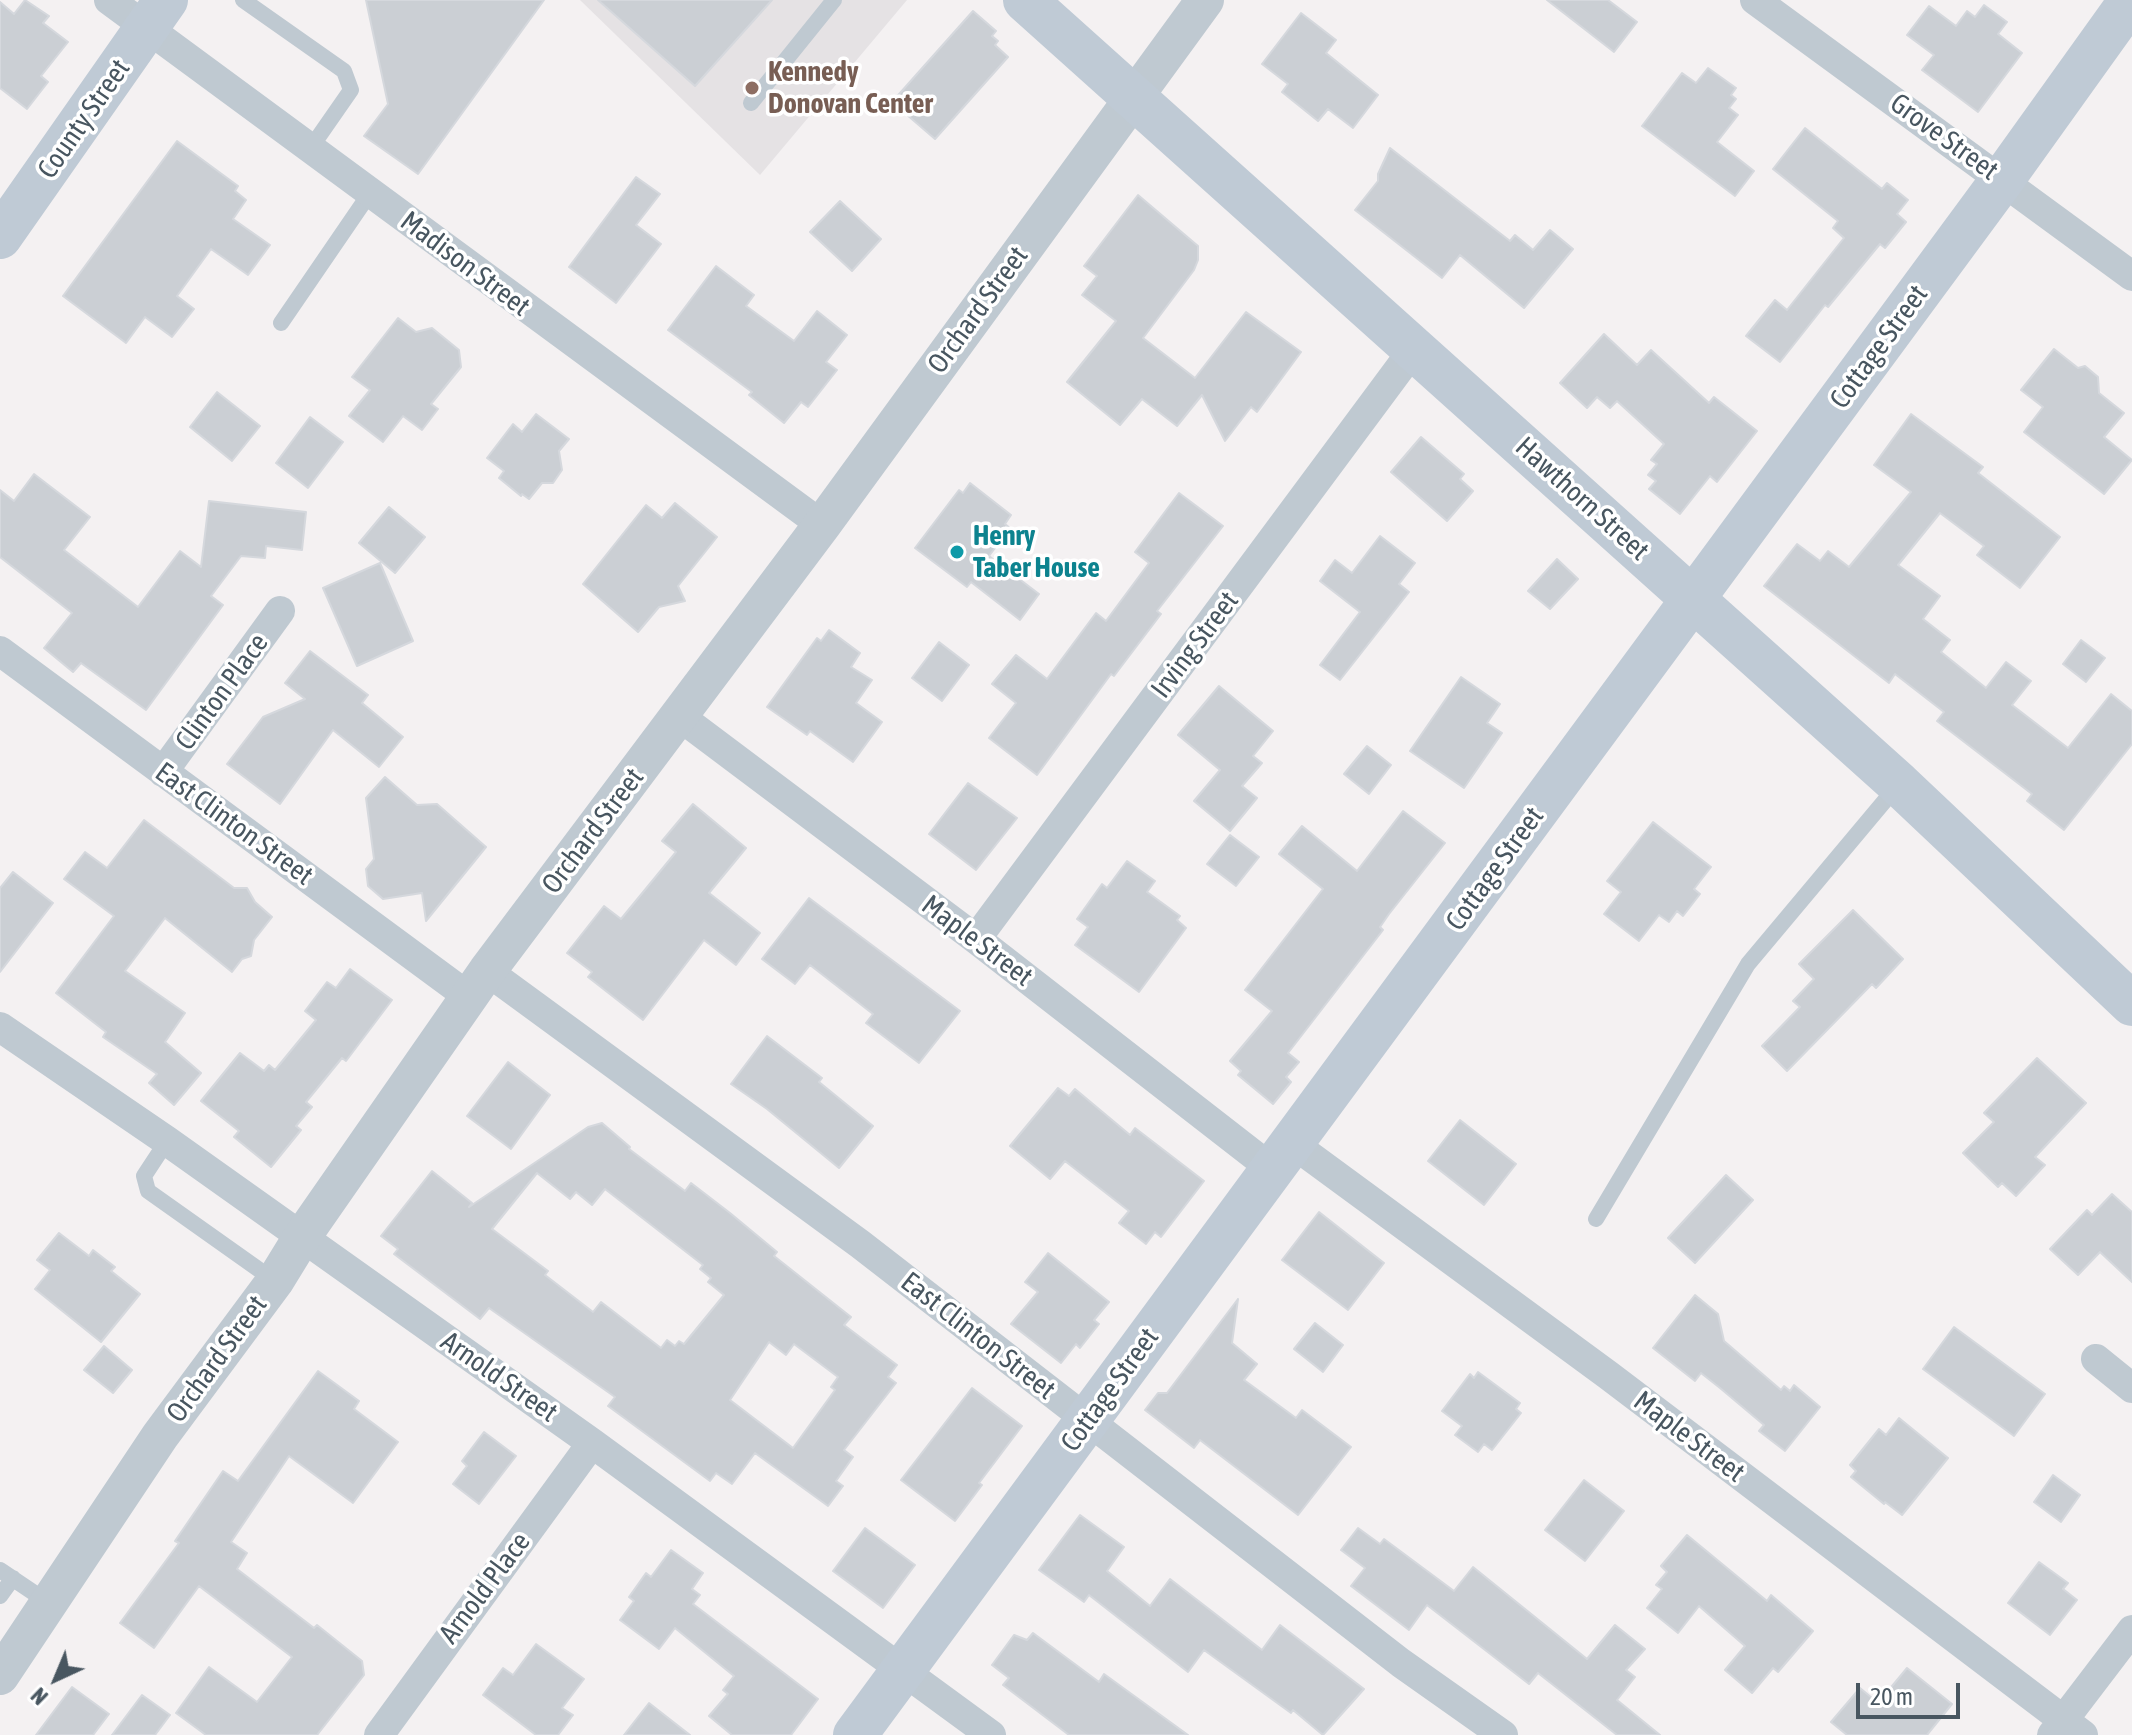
<!DOCTYPE html>
<style>
body{margin:0}
#map{position:relative;width:2132px;height:1735px;overflow:hidden;background:#f4f1f2;font-family:"Asap Condensed",sans-serif}
canvas{display:block}
.north{position:absolute;left:16px;top:1639px;width:80px;height:80px;-webkit-text-stroke:6px #fff;paint-order:stroke;rotate:224deg;font-size:22px;font-weight:700;line-height:32px;text-align:center;color:#485660}
.north::after{content:'';display:block;margin:auto;width:28px;height:36px;background:#485660;clip-path:polygon(50% 0,100% 100%,50% 72%,0 100%)}
.scale{position:absolute;left:1856px;top:1683px;width:104px;height:36px;box-sizing:border-box;border:4px solid #485660;border-top:0;padding-left:10px;font-size:24px;line-height:28px;white-space:nowrap;color:#485660;-webkit-text-stroke:6px #fff;paint-order:stroke}
</style>
<div id="map">
<canvas width="2132" height="1735"></canvas>
<div class="north">N</div>
<div class="scale">20 m</div>
</div>
<script>
const ctx = document.querySelector('canvas').getContext('2d');
ctx.lineJoin = 'round';
function fillPath(path, color) {
  ctx.fillStyle = color;
  ctx.fill(path, 'evenodd');
}
function stroke(path, color, width, dash) {
  ctx.strokeStyle = color;
  ctx.lineWidth = width;
  ctx.lineCap = dash ? 'butt' : 'round';
  ctx.setLineDash(dash || []);
  ctx.stroke(path);
}
function write(font, color, halo, rows, align = 'center') {
  ctx.font = font + ' "Asap Condensed",sans-serif';
  ctx.lineWidth = 7;
  ctx.setLineDash([]);
  ctx.textBaseline = 'middle';
  ctx.strokeStyle = halo;
  ctx.fillStyle = color;
  for (const [text, x, y, turn = 0] of rows) {
    ctx.save();
    ctx.translate(x, y);
    ctx.rotate((+turn || 0) * Math.PI / 180);
    ctx.textAlign = isNaN(turn) ? turn : align;
    if (halo) ctx.strokeText(text, 0, 0);
    ctx.fillText(text, 0, 0);
    ctx.restore();
  }
}
fillPath(new Path2D(`
 M 580,0 L 907,0 L 760,175 Z`), '#e5e2e4');
const building = new Path2D(`
 M 25,0 L 49,16 L 43,23 L 68,42 L 41,76 L 48,82 L 27,109 L 0,88 L 0,2 L 14,14 Z
 M 366,0 L 544,0 L 418,174 L 364,136 L 388,104 Z
 M 598,0 L 772,0 L 695,86 Z
 M 1547,0 L 1608,0 L 1637,22 L 1614,52 Z
 M 1984,5 L 2007,22 L 1998,34 L 2022,53 L 1978,112 L 1922,70 L 1934,55 L 1907,35 L 1929,6 L 1956,26 L 1967,11 L 1975,17 Z
 M 973,11 L 996,31 L 992,36 L 998,41 L 995,45 L 1008,57 L 935,139 L 892,102 Z
 M 1301,13 L 1336,40 L 1326,53 L 1378,95 L 1353,128 L 1328,109 L 1318,121 L 1282,92 L 1288,84 L 1262,64 Z
 M 1708,68 L 1736,88 L 1731,95 L 1736,99 L 1729,108 L 1738,115 L 1717,142 L 1754,171 L 1735,196 L 1642,126 L 1682,73 L 1696,83 Z
 M 1805,128 L 1882,189 L 1887,183 L 1908,200 L 1897,214 L 1906,222 L 1885,248 L 1880,244 L 1828,307 L 1825,305 L 1780,362 L 1746,336 L 1775,300 L 1787,310 L 1844,238 L 1833,228 L 1838,221 L 1773,169 Z
 M 177,141 L 238,186 L 235,191 L 246,200 L 233,219 L 270,245 L 248,275 L 211,249 L 177,296 L 194,309 L 172,337 L 145,317 L 126,343 L 63,296 Z
 M 1390,148 L 1510,241 L 1515,235 L 1533,250 L 1550,230 L 1573,249 L 1524,308 L 1460,255 L 1442,278 L 1355,210 L 1378,181 L 1378,174 Z
 M 636,177 L 660,194 L 636,225 L 661,244 L 616,303 L 569,267 Z
 M 1138,195 L 1198,246 L 1198,260 L 1194,270 L 1143,338 L 1195,378 L 1246,312 L 1301,352 L 1257,412 L 1251,407 L 1225,441 L 1202,395 L 1177,426 L 1142,399 L 1120,425 L 1067,382 L 1116,321 L 1082,295 L 1097,276 L 1084,266 Z
 M 840,201 L 881,239 L 852,271 L 810,232 Z
 M 716,266 L 754,295 L 746,306 L 794,341 L 817,311 L 847,335 L 826,362 L 837,370 L 808,407 L 801,402 L 784,423 L 749,395 L 752,392 L 668,330 Z
 M 398,318 L 416,332 L 432,328 L 459,350 L 461,367 L 431,404 L 438,409 L 422,430 L 403,416 L 383,442 L 349,416 L 370,390 L 352,377 Z
 M 1604,334 L 1637,365 L 1651,350 L 1709,403 L 1714,397 L 1757,431 L 1717,482 L 1710,476 L 1680,514 L 1649,489 L 1656,481 L 1648,475 L 1657,464 L 1651,460 L 1664,444 L 1617,401 L 1610,408 L 1597,397 L 1587,408 L 1560,383 Z
 M 2054,349 L 2078,368 L 2085,366 L 2098,377 L 2099,393 L 2124,413 L 2104,437 L 2132,460 L 2104,494 L 2024,432 L 2043,407 L 2021,390 Z
 M 217,392 L 260,426 L 232,461 L 190,427 Z
 M 536,414 L 569,439 L 559,451 L 562,470 L 553,483 L 542,483 L 529,499 L 522,494 L 521,496 L 499,478 L 504,471 L 487,458 L 513,424 L 522,432 Z
 M 1911,414 L 1983,467 L 1978,473 L 2060,537 L 2020,588 L 1977,555 L 1984,546 L 1940,513 L 1898,565 L 1940,596 L 1923,619 L 1950,640 L 1941,652 L 1986,688 L 2006,662 L 2031,681 L 2012,705 L 2068,748 L 2111,694 L 2132,711 L 2132,744 L 2064,830 L 2027,801 L 2032,794 L 1937,721 L 1944,712 L 1895,674 L 1889,683 L 1764,586 L 1797,544 L 1820,561 L 1828,551 L 1849,567 L 1911,492 L 1874,465 Z
 M 310,417 L 343,442 L 308,488 L 276,463 Z
 M 1421,437 L 1464,474 L 1460,479 L 1473,491 L 1447,521 L 1391,472 Z
 M 34,474 L 90,517 L 64,550 L 138,607 L 180,551 L 201,567 L 209,501 L 306,512 L 302,550 L 266,546 L 265,558 L 241,556 L 211,596 L 223,605 L 146,710 L 81,663 L 73,672 L 44,648 L 72,613 L 0,557 L 0,490 L 14,501 Z
 M 970,483 L 1011,515 L 1005,524 L 1010,528 L 989,556 L 1039,594 L 1020,620 L 971,582 L 967,587 L 915,548 L 959,490 L 963,493 Z
 M 1179,493 L 1223,526 L 1157,611 L 1161,614 L 1114,676 L 1111,674 L 1037,775 L 989,738 L 1016,703 L 992,684 L 1016,655 L 1047,679 L 1096,613 L 1106,621 L 1149,563 L 1135,552 Z
 M 675,503 L 717,537 L 678,586 L 685,601 L 659,607 L 638,632 L 583,584 L 646,505 L 662,518 Z
 M 389,507 L 425,537 L 395,573 L 359,543 Z
 M 1380,536 L 1415,563 L 1399,584 L 1409,592 L 1340,680 L 1320,665 L 1360,612 L 1320,581 L 1335,560 L 1352,573 Z
 M 1557,559 L 1578,579 L 1550,609 L 1528,591 Z
 M 380,563 L 413,641 L 357,666 L 323,588 Z
 M 829,630 L 860,653 L 851,667 L 872,680 L 856,703 L 882,722 L 853,762 L 810,731 L 807,735 L 767,707 L 817,638 L 821,641 Z
 M 2081,640 L 2105,658 L 2086,682 L 2063,664 Z
 M 939,642 L 969,665 L 942,701 L 912,678 Z
 M 310,651 L 368,695 L 362,703 L 403,737 L 379,767 L 333,730 L 280,804 L 227,764 L 263,717 L 305,699 L 285,683 Z
 M 1461,677 L 1500,704 L 1487,723 L 1502,733 L 1464,788 L 1410,751 Z
 M 1219,686 L 1273,731 L 1253,756 L 1262,763 L 1242,786 L 1257,798 L 1230,831 L 1194,801 L 1220,770 L 1178,735 Z
 M 1367,746 L 1391,765 L 1369,794 L 1344,774 Z
 M 385,777 L 417,805 L 437,804 L 486,847 L 426,921 L 422,893 L 383,899 L 368,886 L 366,869 L 374,859 L 366,798 Z
 M 968,783 L 1017,818 L 976,870 L 929,834 Z
 M 693,804 L 746,848 L 709,893 L 760,933 L 736,965 L 704,940 L 643,1020 L 588,977 L 592,972 L 567,953 L 604,906 L 621,919 L 676,852 L 662,841 Z
 M 1403,811 L 1445,843 L 1389,914 L 1380,927 L 1383,930 L 1288,1053 L 1299,1062 L 1286,1077 L 1291,1082 L 1273,1104 L 1238,1075 L 1241,1071 L 1230,1061 L 1272,1011 L 1245,990 L 1323,889 L 1279,854 L 1302,826 L 1357,871 Z
 M 144,820 L 234,888 L 247,888 L 255,902 L 272,917 L 254,940 L 251,956 L 242,959 L 232,972 L 165,918 L 125,971 L 185,1013 L 165,1042 L 201,1073 L 174,1105 L 149,1083 L 157,1074 L 103,1037 L 106,1032 L 56,993 L 114,916 L 64,879 L 85,852 L 107,868 Z
 M 1653,822 L 1711,867 L 1694,889 L 1700,894 L 1683,916 L 1677,911 L 1669,922 L 1659,915 L 1639,941 L 1604,914 L 1621,892 L 1607,881 Z
 M 1230,835 L 1259,857 L 1236,886 L 1207,864 Z
 M 1127,861 L 1155,881 L 1147,892 L 1180,916 L 1177,920 L 1186,928 L 1139,992 L 1075,945 L 1088,927 L 1077,919 L 1102,884 L 1107,888 Z
 M 13,872 L 53,903 L 0,972 L 0,888 Z
 M 809,898 L 960,1011 L 919,1063 L 866,1023 L 873,1014 L 810,965 L 795,984 L 762,959 Z
 M 1853,910 L 1903,959 L 1876,988 L 1872,984 L 1787,1071 L 1762,1046 L 1800,1007 L 1793,1001 L 1814,979 L 1799,964 Z
 M 350,969 L 392,1000 L 346,1061 L 342,1058 L 306,1102 L 312,1107 L 296,1126 L 301,1130 L 271,1167 L 234,1137 L 239,1131 L 201,1101 L 240,1053 L 264,1071 L 269,1065 L 275,1070 L 316,1020 L 305,1011 L 327,982 L 336,988 Z
 M 767,1036 L 822,1078 L 819,1082 L 873,1126 L 839,1168 L 767,1109 L 731,1084 Z
 M 2037,1058 L 2086,1103 L 2035,1157 L 2045,1165 L 2016,1196 L 2002,1183 L 1998,1187 L 1963,1153 L 1994,1122 L 1984,1113 Z
 M 508,1062 L 550,1095 L 511,1149 L 467,1116 Z
 M 1058,1088 L 1069,1096 L 1075,1089 L 1130,1135 L 1135,1128 L 1204,1181 L 1161,1237 L 1155,1232 L 1146,1244 L 1119,1223 L 1129,1211 L 1065,1161 L 1050,1179 L 1010,1146 Z
 M 1460,1120 L 1516,1164 L 1484,1205 L 1428,1161 Z
 M 602,1123 L 630,1147 L 629,1149 L 685,1191 L 691,1183 L 730,1213 L 777,1252 L 774,1256 L 851,1317 L 844,1325 L 897,1365 L 888,1377 L 896,1383 L 844,1450 L 853,1457 L 836,1481 L 843,1486 L 828,1506 L 755,1453 L 732,1484 L 716,1473 L 710,1481 L 608,1406 L 615,1397 L 489,1308 L 480,1319 L 394,1254 L 398,1249 L 381,1236 L 432,1171 L 472,1203 L 469,1207 L 588,1127 ZM 537,1173 L 570,1199 L 576,1192 L 592,1205 L 605,1189 L 703,1265 L 700,1269 L 711,1278 L 708,1282 L 724,1295 L 684,1344 L 679,1341 L 675,1346 L 667,1340 L 661,1348 L 601,1302 L 593,1312 L 545,1275 L 548,1271 L 492,1229 ZM 769,1342 L 786,1355 L 794,1344 L 838,1377 L 831,1387 L 835,1390 L 793,1448 L 730,1400 Z
 M 1726,1175 L 1753,1200 L 1695,1263 L 1668,1238 Z
 M 2112,1194 L 2132,1212 L 2132,1282 L 2100,1252 L 2078,1275 L 2050,1249 L 2087,1210 L 2092,1215 Z
 M 1319,1212 L 1384,1263 L 1348,1310 L 1282,1260 Z
 M 59,1233 L 89,1256 L 93,1250 L 115,1267 L 111,1271 L 140,1294 L 101,1342 L 35,1289 L 50,1270 L 37,1260 Z
 M 1048,1253 L 1109,1302 L 1094,1320 L 1099,1324 L 1080,1348 L 1076,1344 L 1061,1363 L 1011,1324 L 1038,1292 L 1025,1282 Z
 M 1695,1295 L 1718,1314 L 1724,1341 L 1781,1390 L 1784,1386 L 1790,1391 L 1794,1385 L 1820,1407 L 1785,1451 L 1759,1431 L 1764,1425 L 1720,1388 L 1701,1373 L 1695,1381 L 1653,1348 Z
 M 1238,1299 L 1232,1343 L 1257,1364 L 1244,1380 L 1296,1418 L 1302,1410 L 1351,1447 L 1298,1515 L 1200,1440 L 1194,1448 L 1145,1410 L 1158,1393 L 1167,1393 Z
 M 1315,1323 L 1343,1345 L 1323,1372 L 1294,1349 Z
 M 1954,1327 L 2045,1394 L 2014,1436 L 1923,1369 Z
 M 104,1346 L 132,1370 L 113,1393 L 84,1370 Z
 M 318,1371 L 359,1401 L 354,1409 L 398,1442 L 353,1503 L 289,1456 L 231,1542 L 247,1553 L 237,1569 L 314,1628 L 317,1625 L 362,1661 L 364,1675 L 317,1735 L 206,1735 L 176,1713 L 209,1667 L 257,1702 L 292,1657 L 199,1586 L 154,1648 L 120,1623 L 179,1543 L 175,1541 L 223,1471 L 238,1481 Z
 M 1478,1372 L 1520,1403 L 1516,1409 L 1521,1413 L 1492,1450 L 1484,1444 L 1478,1452 L 1455,1435 L 1462,1426 L 1442,1411 L 1470,1374 L 1474,1378 Z
 M 972,1388 L 1022,1426 L 979,1483 L 982,1485 L 955,1521 L 901,1480 Z
 M 1899,1418 L 1948,1458 L 1902,1515 L 1885,1502 L 1884,1504 L 1851,1477 L 1856,1471 L 1850,1465 L 1879,1429 L 1886,1435 Z
 M 484,1432 L 516,1456 L 479,1504 L 453,1484 L 467,1466 L 462,1461 Z
 M 2053,1475 L 2080,1495 L 2061,1522 L 2034,1502 Z
 M 1584,1480 L 1624,1511 L 1585,1561 L 1545,1530 Z
 M 1080,1515 L 1124,1547 L 1107,1571 L 1150,1606 L 1170,1579 L 1262,1650 L 1280,1625 L 1364,1689 L 1323,1735 L 1293,1710 L 1291,1713 L 1204,1650 L 1188,1672 L 1089,1595 L 1084,1602 L 1039,1570 Z
 M 865,1528 L 915,1565 L 883,1608 L 833,1571 Z
 M 1358,1528 L 1380,1544 L 1384,1539 L 1454,1591 L 1473,1567 L 1587,1659 L 1615,1625 L 1645,1649 L 1626,1670 L 1635,1677 L 1617,1700 L 1660,1735 L 1617,1735 L 1538,1673 L 1529,1684 L 1427,1605 L 1409,1630 L 1351,1586 L 1365,1568 L 1341,1550 Z
 M 1687,1535 L 1767,1601 L 1771,1595 L 1813,1631 L 1778,1672 L 1773,1668 L 1752,1693 L 1725,1670 L 1745,1646 L 1699,1606 L 1678,1633 L 1647,1608 L 1662,1589 L 1656,1585 L 1667,1572 L 1661,1566 Z
 M 671,1550 L 703,1573 L 692,1589 L 700,1595 L 693,1604 L 818,1699 L 791,1735 L 732,1735 L 709,1716 L 728,1694 L 723,1690 L 734,1676 L 675,1628 L 659,1649 L 620,1620 L 634,1601 L 629,1597 L 646,1573 L 651,1577 Z
 M 2039,1562 L 2068,1583 L 2063,1589 L 2077,1600 L 2050,1635 L 2008,1603 Z
 M 1033,1633 L 1099,1682 L 1104,1674 L 1188,1735 L 1069,1735 L 1003,1685 L 1009,1678 L 992,1665 L 1014,1635 L 1027,1640 Z
 M 536,1644 L 584,1679 L 562,1708 L 573,1715 L 558,1735 L 536,1735 L 483,1695 L 503,1668 L 513,1675 Z
 M 1907,1668 L 1952,1704 L 1927,1735 L 1847,1735 L 1831,1722 L 1860,1688 L 1878,1703 Z
 M 72,1687 L 109,1714 L 93,1735 L 36,1735 Z
 M 142,1695 L 170,1715 L 155,1735 L 112,1735 Z
 M 649,1703 L 690,1735 L 624,1735 Z`);
fillPath(building, '#cbcfd4');
stroke(building, '#d5d8dd', 2);
stroke(new Path2D(`
 M 243,0 L 344,71 L 351,90 L 310,149
 M 751,103 L 834,0
 M 281,323 L 370,193
 M 167,1141 L 144,1176 L 148,1191 L 275,1281
 M 1596,1219 L 1748,964 L 1898,785
 M 0,1570 L 49,1603
 M 0,1596 L 13,1578`), '#bfc9d1', 16);
stroke(new Path2D(`
 M 109,0 L 822,525
 M 1755,0 L 2132,276
 M 0,651 L 469,997
 M 679,716 L 976,939 L 1272,1169
 M 163,772 L 280,611
 M 976,939 L 1414,349
 M 487,971 L 860,1244 L 1401,1663 L 1503,1735
 M 0,1027 L 167,1141 L 592,1443 L 991,1735
 M 1292,1143 L 1608,1375 L 2083,1735
 M 2096,1359 L 2132,1388
 M 379,1735 L 592,1443
 M 2052,1735 L 2132,1630`), '#bfc9d1', 30);
stroke(new Path2D(`
 M 0,1676 L 160,1436 L 275,1281 L 302,1237 L 487,971 L 822,525 L 1205,0`), '#bfc9d1', 38);
stroke(new Path2D(`
 M 1025,0 L 1899,784 L 2132,1004
 M 0,237 L 166,0
 M 855,1735 L 2002,180 L 2131,0`), '#bfcad5', 44);
for (const [x, y, r, color] of [
 [752,88,8,"#8d6e63"],
 [957,552,8,"#0f9aa8"]
]) {
  const dot = new Path2D();
  dot.arc(x, y, r, 0, 2 * Math.PI);
  ctx.fillStyle = color;
  ctx.fill(dot);
  stroke(dot, '#fff', 3);
}
write('bold 28px', '#785e54', '#fff', [
 ["Kennedy",768,72],
 ["Donovan Center",768,104]
], 'left');
write('28px', '#485660', '#fff', [
 ["County Street",84,119,-55],
 ["Grove Street",1944,137,36],
 ["Madison Street",465,264,37],
 ["Orchard Street",978,310,-54],
 ["Cottage Street",1879,347,-54],
 ["Hawthorn Street",1582,499,42],
 ["Irving Street",1195,645,-53],
 ["Clinton Place",222,692,-54],
 ["East Clinton Street",234,824,36],
 ["Orchard Street",593,831,-53],
 ["Cottage Street",1495,869,-54],
 ["Maple Street",977,941,37],
 ["East Clinton Street",978,1336,38],
 ["Orchard Street",217,1359,-54],
 ["Arnold Street",499,1377,35],
 ["Cottage Street",1110,1390,-54],
 ["Maple Street",1689,1437,37],
 ["Arnold Place",485,1588,-53]
]);
write('bold 28px', '#0d838f', '#fff', [
 ["Henry",973,536],
 ["Taber House",973,568]
], 'left');
</script>
